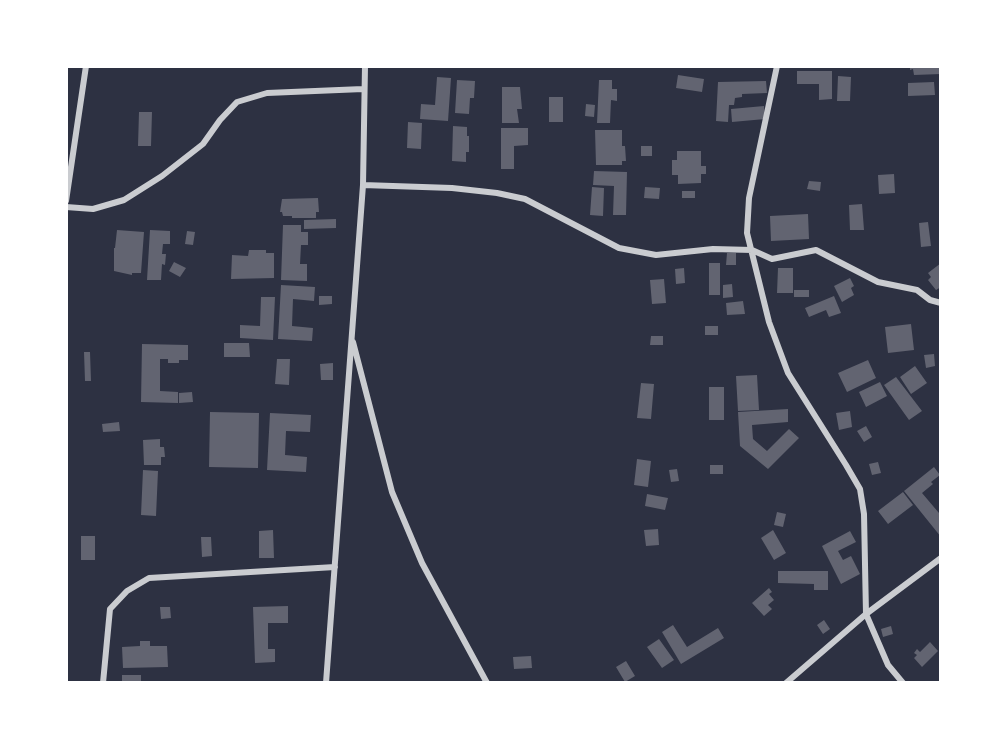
<!DOCTYPE html>
<style>
body{margin:0}
#map{position:relative;width:1007px;height:749px;overflow:hidden;background:#2d3142;font-family:"IBM Plex Sans",sans-serif}
canvas{display:block}
.frame{position:absolute;inset:0;border:68px solid #fff;pointer-events:none}
</style>
<div id="map">
<canvas width="1007" height="749"></canvas>
<div class="frame"></div>
</div>
<script>
const ctx = document.querySelector('canvas').getContext('2d');
ctx.lineJoin = 'round';
function fillPath(path, color) {
  ctx.fillStyle = color;
  ctx.fill(path, 'evenodd');
}
function stroke(path, color, width, dash) {
  ctx.strokeStyle = color;
  ctx.lineWidth = width;
  ctx.lineCap = dash ? 'butt' : 'round';
  ctx.setLineDash(dash || []);
  ctx.stroke(path);
}
fillPath(new Path2D(`
 M 910,66 L 941,66 L 941,74 L 914,75 L 913,69 L 910,70 Z
 M 797,71 L 832,71 L 832,99 L 819,100 L 819,84 L 797,84 Z
 M 678,75 L 704,79 L 702,92 L 676,88 Z
 M 838,76 L 851,77 L 850,101 L 837,101 Z
 M 437,77 L 451,78 L 448,121 L 420,119 L 421,104 L 435,105 Z
 M 457,80 L 475,81 L 474,98 L 470,98 L 469,114 L 455,113 Z
 M 599,80 L 612,80 L 612,89 L 617,89 L 617,101 L 611,100 L 610,123 L 597,123 Z
 M 766,81 L 767,93 L 742,94 L 742,97 L 735,98 L 734,105 L 729,105 L 728,122 L 716,121 L 718,82 Z
 M 934,82 L 935,95 L 908,96 L 908,83 Z
 M 502,87 L 520,87 L 522,109 L 517,109 L 519,123 L 502,123 Z
 M 549,97 L 563,97 L 563,122 L 549,122 Z
 M 586,104 L 595,105 L 594,117 L 585,116 Z
 M 764,106 L 765,119 L 732,122 L 731,109 Z
 M 139,112 L 152,112 L 151,146 L 138,146 Z
 M 408,122 L 422,123 L 421,149 L 407,148 Z
 M 453,126 L 467,127 L 467,136 L 469,136 L 469,152 L 466,152 L 466,162 L 452,161 Z
 M 501,128 L 528,128 L 528,145 L 514,146 L 514,169 L 501,169 Z
 M 595,130 L 622,130 L 622,146 L 625,146 L 626,161 L 622,161 L 622,165 L 596,165 Z
 M 641,146 L 652,146 L 652,156 L 641,156 Z
 M 677,151 L 701,151 L 701,166 L 706,166 L 706,174 L 701,174 L 701,183 L 678,184 L 678,175 L 672,175 L 672,160 L 677,160 Z
 M 594,171 L 627,172 L 626,215 L 613,215 L 614,186 L 593,185 Z
 M 894,174 L 895,193 L 879,194 L 878,175 Z
 M 809,181 L 821,182 L 820,191 L 807,189 Z
 M 592,187 L 604,188 L 603,216 L 590,215 Z
 M 645,187 L 660,188 L 659,199 L 644,198 Z
 M 682,191 L 695,191 L 695,198 L 682,198 Z
 M 318,198 L 319,212 L 316,212 L 316,218 L 292,218 L 292,216 L 283,216 L 282,212 L 280,212 L 282,199 Z
 M 862,204 L 864,230 L 850,230 L 849,205 Z
 M 808,214 L 809,239 L 771,241 L 770,216 Z
 M 336,219 L 336,228 L 304,229 L 304,220 Z
 M 928,222 L 931,246 L 921,247 L 919,223 Z
 M 283,225 L 301,225 L 301,232 L 308,232 L 308,245 L 301,245 L 300,264 L 307,264 L 307,281 L 281,280 Z
 M 117,230 L 144,232 L 141,273 L 132,273 L 132,275 L 114,271 L 114,248 L 115,248 Z
 M 150,230 L 170,231 L 170,244 L 163,244 L 162,254 L 166,254 L 165,265 L 162,264 L 161,280 L 147,280 Z
 M 187,231 L 195,232 L 193,245 L 185,244 Z
 M 249,250 L 266,250 L 266,253 L 274,253 L 274,278 L 231,279 L 232,255 L 248,256 Z
 M 727,253 L 736,253 L 736,265 L 726,265 Z
 M 174,262 L 186,268 L 180,277 L 169,271 Z
 M 709,263 L 720,263 L 720,295 L 709,295 Z
 M 941,263 L 941,287 L 936,290 L 928,280 L 931,277 L 928,273 Z
 M 684,268 L 685,283 L 676,284 L 675,269 Z
 M 778,268 L 793,268 L 793,293 L 777,293 Z
 M 850,278 L 854,286 L 851,288 L 854,295 L 842,302 L 834,286 Z
 M 664,279 L 666,303 L 652,304 L 650,280 Z
 M 732,284 L 733,297 L 723,298 L 723,285 Z
 M 281,285 L 315,287 L 314,301 L 293,299 L 292,326 L 313,328 L 312,341 L 278,339 Z
 M 794,290 L 809,290 L 809,297 L 794,297 Z
 M 319,296 L 332,296 L 332,304 L 319,305 Z
 M 834,296 L 841,313 L 829,317 L 826,310 L 809,317 L 805,308 Z
 M 261,297 L 275,297 L 273,340 L 240,338 L 240,325 L 260,326 Z
 M 743,301 L 745,314 L 727,315 L 726,303 Z
 M 911,324 L 914,350 L 888,353 L 885,327 Z
 M 705,326 L 718,326 L 718,335 L 705,335 Z
 M 651,336 L 663,336 L 663,345 L 650,345 Z
 M 224,343 L 249,343 L 250,357 L 224,357 Z
 M 142,344 L 188,345 L 188,360 L 179,360 L 179,363 L 168,363 L 168,359 L 160,359 L 160,391 L 178,392 L 178,403 L 141,402 Z
 M 84,352 L 90,352 L 91,381 L 85,381 Z
 M 934,354 L 935,366 L 926,368 L 924,355 Z
 M 277,359 L 290,359 L 289,385 L 275,384 Z
 M 868,360 L 876,378 L 847,392 L 838,373 Z
 M 333,363 L 333,380 L 321,380 L 320,364 Z
 M 915,366 L 927,383 L 911,394 L 900,377 Z
 M 757,375 L 759,410 L 738,411 L 736,376 Z
 M 896,377 L 922,411 L 909,420 L 884,385 Z
 M 880,382 L 887,396 L 866,407 L 859,392 Z
 M 641,383 L 654,384 L 651,419 L 637,418 Z
 M 709,387 L 724,387 L 724,420 L 709,420 Z
 M 192,392 L 193,402 L 179,403 L 179,393 Z
 M 788,409 L 788,422 L 752,425 L 753,439 L 767,451 L 789,429 L 799,438 L 768,469 L 740,446 L 738,412 Z
 M 850,411 L 852,427 L 839,430 L 836,413 Z
 M 210,412 L 259,413 L 258,468 L 209,467 Z
 M 270,413 L 311,415 L 310,432 L 286,431 L 285,455 L 307,457 L 306,472 L 267,470 Z
 M 119,422 L 120,431 L 103,432 L 102,424 Z
 M 866,426 L 872,437 L 864,442 L 857,431 Z
 M 160,439 L 160,447 L 164,447 L 165,457 L 161,457 L 161,465 L 144,465 L 143,440 Z
 M 637,459 L 651,461 L 648,487 L 634,485 Z
 M 878,462 L 881,473 L 872,475 L 869,464 Z
 M 710,465 L 723,465 L 723,474 L 710,474 Z
 M 934,467 L 940,475 L 931,482 L 933,484 L 922,493 L 939,513 L 941,511 L 941,537 L 904,491 Z
 M 677,469 L 679,481 L 671,482 L 669,470 Z
 M 143,470 L 158,471 L 156,516 L 141,515 Z
 M 903,492 L 913,505 L 888,524 L 878,511 Z
 M 647,494 L 668,498 L 665,510 L 645,506 Z
 M 777,512 L 786,514 L 783,527 L 774,525 Z
 M 658,529 L 659,545 L 646,546 L 644,530 Z
 M 273,530 L 274,558 L 259,558 L 259,531 Z
 M 773,530 L 786,553 L 774,560 L 761,538 Z
 M 850,531 L 856,542 L 838,551 L 843,560 L 851,556 L 860,574 L 841,584 L 822,546 Z
 M 81,536 L 95,536 L 95,560 L 81,560 Z
 M 201,537 L 211,537 L 212,556 L 202,557 Z
 M 778,571 L 828,571 L 828,590 L 814,590 L 814,584 L 778,583 Z
 M 769,588 L 772,592 L 769,594 L 774,600 L 768,605 L 772,609 L 764,616 L 752,603 Z
 M 288,606 L 288,623 L 268,623 L 268,649 L 275,649 L 275,662 L 255,663 L 253,607 Z
 M 160,607 L 170,607 L 171,618 L 161,619 Z
 M 824,620 L 830,629 L 823,634 L 817,625 Z
 M 673,625 L 687,647 L 718,628 L 724,638 L 681,664 L 662,632 Z
 M 891,626 L 893,634 L 883,637 L 881,629 Z
 M 659,639 L 674,660 L 662,668 L 647,647 Z
 M 140,641 L 150,641 L 150,646 L 167,646 L 168,667 L 123,668 L 122,647 L 140,646 Z
 M 930,642 L 938,651 L 922,667 L 914,658 L 917,655 L 914,653 L 917,649 L 920,652 Z
 M 531,656 L 532,668 L 514,669 L 513,657 Z
 M 626,661 L 635,676 L 625,682 L 616,667 Z
 M 122,675 L 141,675 L 141,683 L 122,683 Z`), '#626471');
stroke(new Path2D(`
 M 777,66 L 749,198 L 747,233 L 769,322 L 788,373 L 846,465 L 860,489 L 864,514 L 866,614 L 888,665 L 903,683
 M 363,185 L 452,188 L 497,193 L 525,199 L 619,248 L 656,255 L 713,249 L 752,250 L 772,259 L 816,250 L 878,282 L 917,290 L 930,300 L 941,303
 M 66,201 L 86,66
 M 66,207 L 93,209 L 124,200 L 162,176 L 203,144 L 220,120 L 237,102 L 267,93 L 363,89
 M 353,342 L 392,492 L 422,563 L 487,683
 M 103,683 L 110,609 L 127,591 L 149,578 L 335,567
 M 326,683 L 363,185 L 365,66
 M 786,683 L 866,614 L 941,558`), '#caccd0', 6);
</script>
